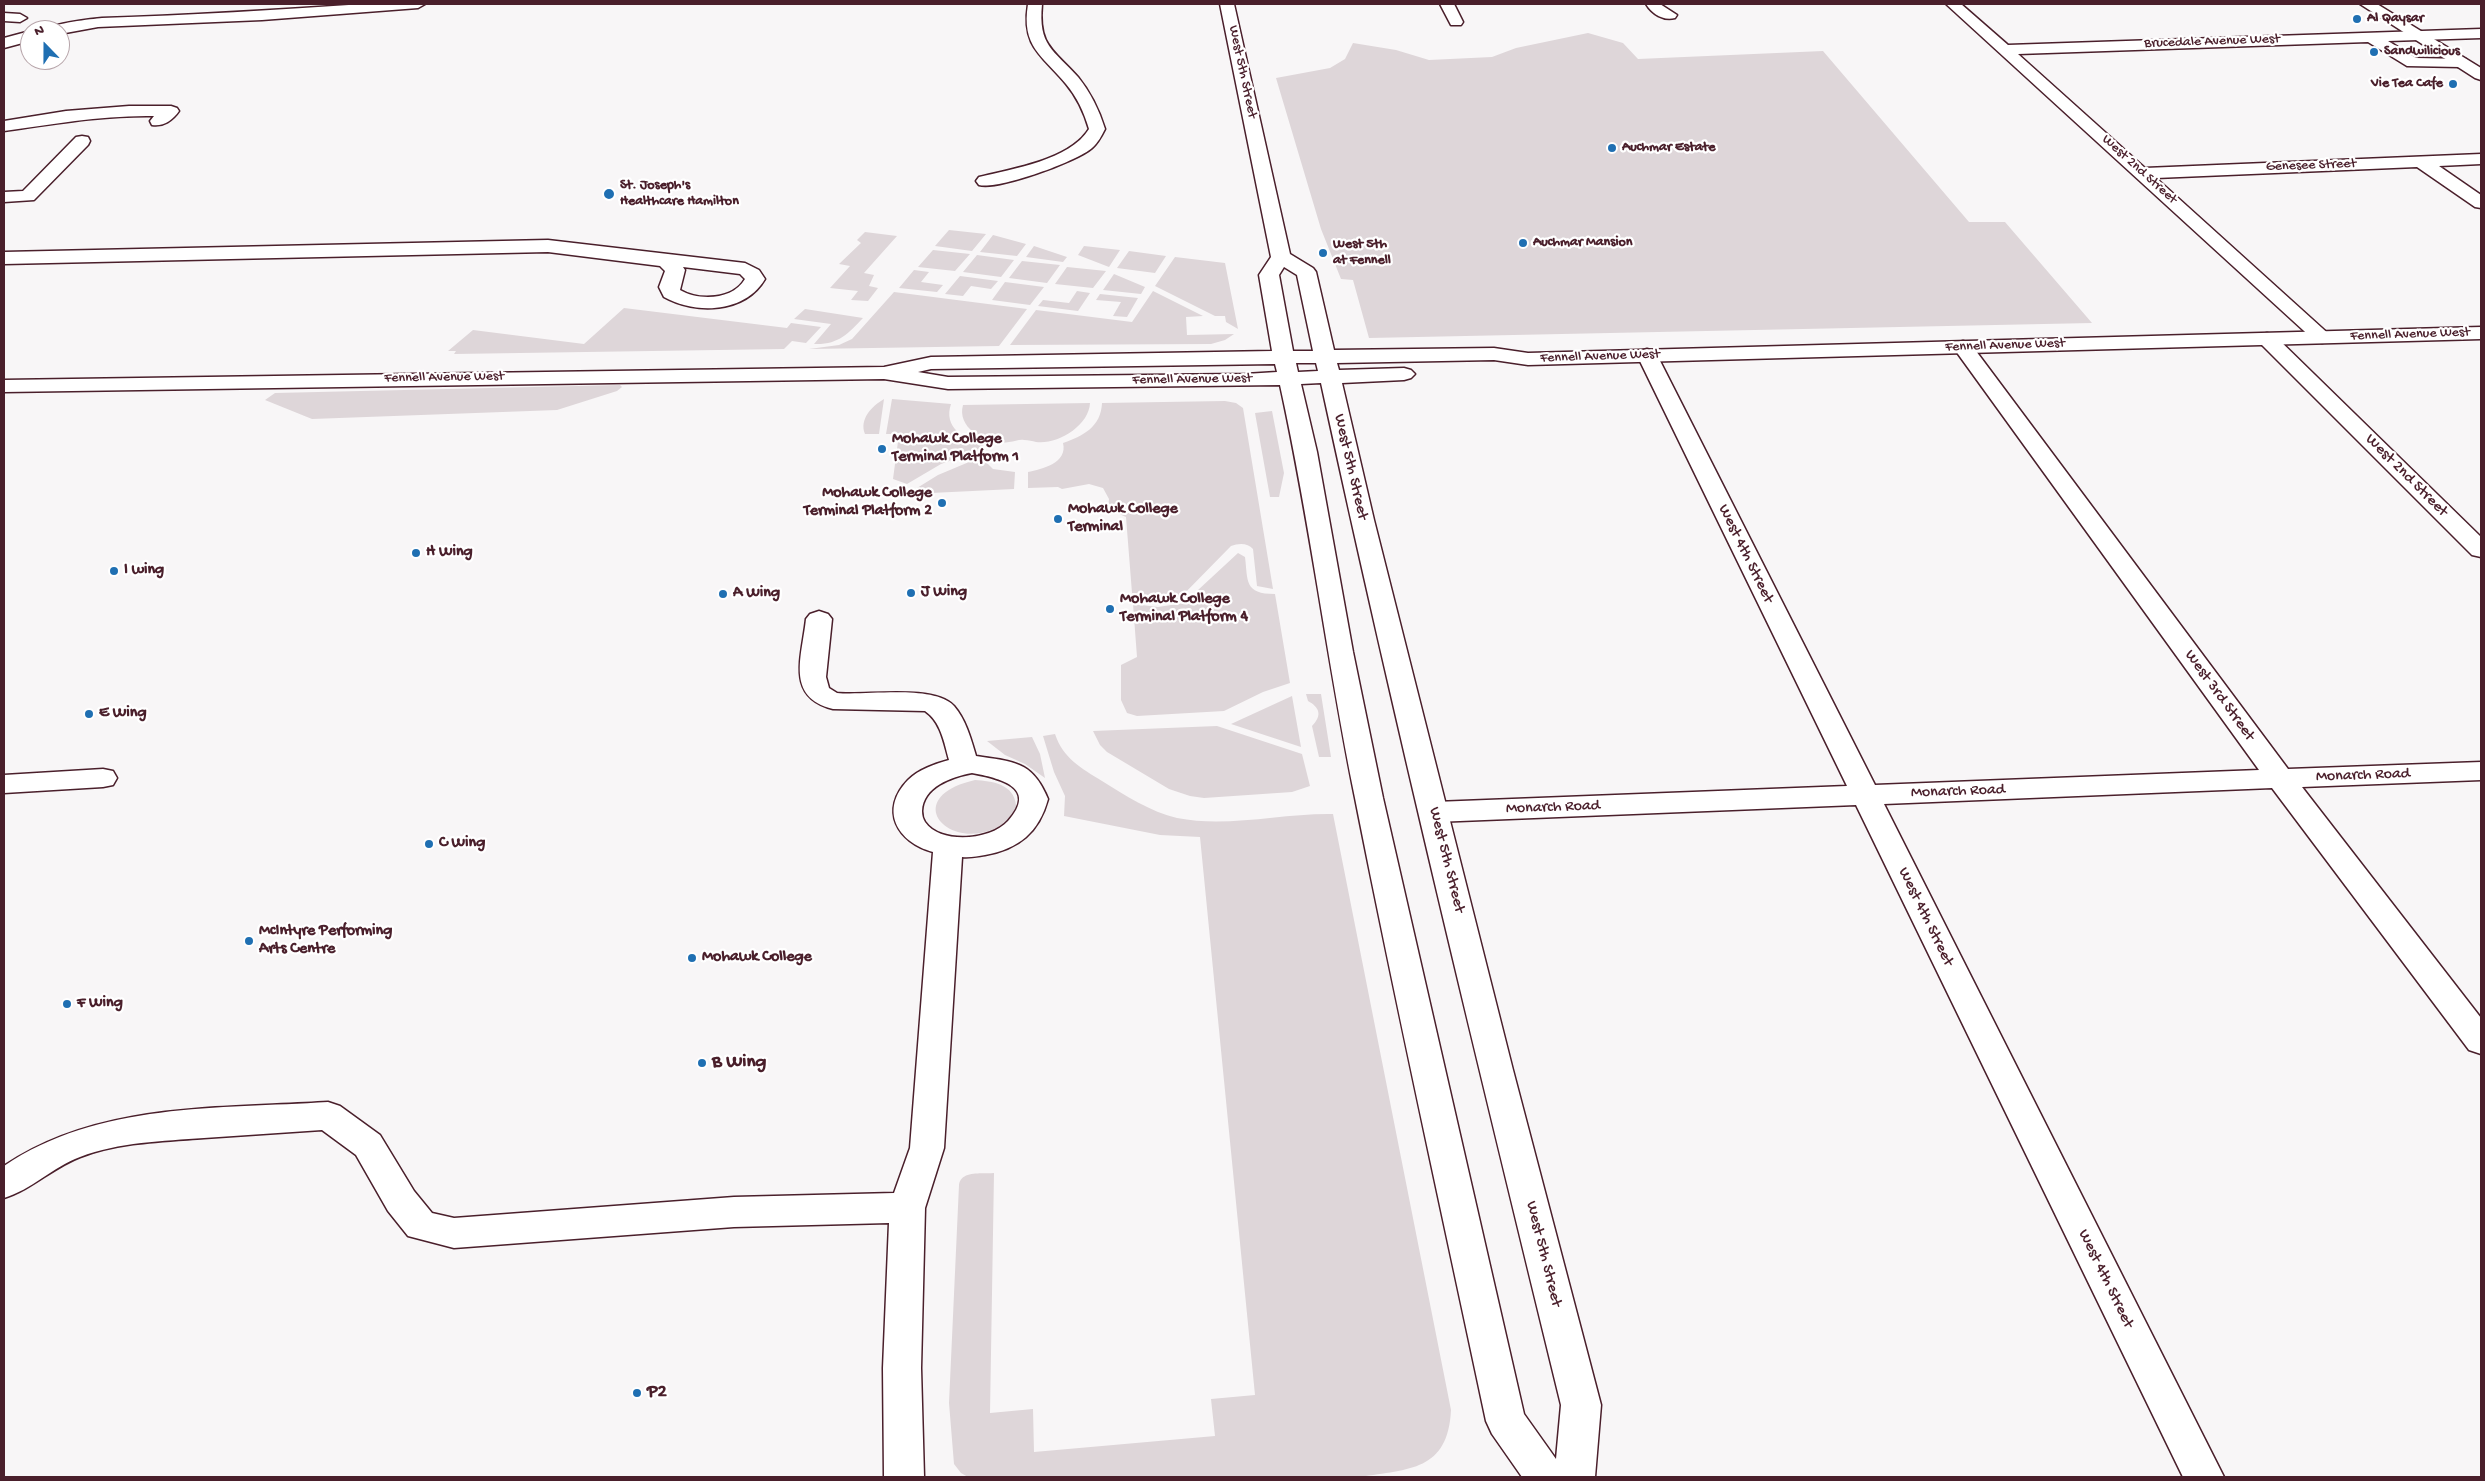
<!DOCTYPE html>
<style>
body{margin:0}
#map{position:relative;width:2485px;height:1481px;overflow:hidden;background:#f8f6f7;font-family:"Gochi Hand",sans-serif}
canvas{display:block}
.frame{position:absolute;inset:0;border:5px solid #4a1f2b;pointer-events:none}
.north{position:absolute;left:20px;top:20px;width:50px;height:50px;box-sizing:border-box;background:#fff;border:1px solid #b7a5aa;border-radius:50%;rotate:338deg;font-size:14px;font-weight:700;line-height:20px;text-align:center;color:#4a1f2b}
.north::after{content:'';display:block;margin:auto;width:18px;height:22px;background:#1f6fb2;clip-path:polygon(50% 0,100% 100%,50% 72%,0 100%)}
</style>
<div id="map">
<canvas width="2485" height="1481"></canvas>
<div class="frame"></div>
<div class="north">N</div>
</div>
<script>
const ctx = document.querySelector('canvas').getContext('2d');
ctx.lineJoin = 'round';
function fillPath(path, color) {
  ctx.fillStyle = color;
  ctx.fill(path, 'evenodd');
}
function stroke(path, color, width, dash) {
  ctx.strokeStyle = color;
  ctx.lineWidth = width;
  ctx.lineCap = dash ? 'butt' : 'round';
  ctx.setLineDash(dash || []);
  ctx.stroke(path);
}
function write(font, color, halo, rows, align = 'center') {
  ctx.font = font + ' "Gochi Hand",sans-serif';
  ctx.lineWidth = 4.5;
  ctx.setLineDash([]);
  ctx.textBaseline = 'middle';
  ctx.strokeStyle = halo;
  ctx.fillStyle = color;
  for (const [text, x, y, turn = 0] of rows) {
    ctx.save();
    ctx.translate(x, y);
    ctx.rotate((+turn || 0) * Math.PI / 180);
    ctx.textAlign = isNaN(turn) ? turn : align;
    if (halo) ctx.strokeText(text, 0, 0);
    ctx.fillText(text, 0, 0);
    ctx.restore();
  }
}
fillPath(new Path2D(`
 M 1588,33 L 1623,43 L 1638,59 L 1823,51 L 1969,222 L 2005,222 L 2092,323 L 1369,338 L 1353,280 L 1341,279 L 1321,229 L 1276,78 L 1330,68 L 1345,59 L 1353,43 L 1396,50 L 1429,60 L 1492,57 L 1516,48 Z
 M 949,230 L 986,234 L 972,251 L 935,246 Z
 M 865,232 L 897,236 L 864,273 L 874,275 L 869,286 L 878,288 L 868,301 L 851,300 L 858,291 L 830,288 L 850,266 L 839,264 L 861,243 L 857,240 Z
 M 993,235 L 1026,244 L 1017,256 L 980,252 Z
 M 1034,246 L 1067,257 L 1063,262 L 1026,257 Z
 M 1084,246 L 1120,250 L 1109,267 L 1078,255 Z
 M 933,250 L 970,254 L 955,271 L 918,267 Z
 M 1129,251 L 1166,256 L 1155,273 L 1117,268 Z
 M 977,255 L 1014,260 L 1001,277 L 963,272 Z
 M 1175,257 L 1225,263 L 1238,329 L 1226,322 L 1225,316 L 1215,316 L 1155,286 Z
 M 1022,261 L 1060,265 L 1047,283 L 1009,278 Z
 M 1067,267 L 1106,271 L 1093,288 L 1055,284 Z
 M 914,270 L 929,272 L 921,282 L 943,285 L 937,292 L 899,288 Z
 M 1114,274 L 1145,287 L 1141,294 L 1103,290 Z
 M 960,276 L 998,281 L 991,289 L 971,286 L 963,296 L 945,294 Z
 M 1005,282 L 1044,287 L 1030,305 L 992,300 Z
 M 1077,291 L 1090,293 L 1078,311 L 1038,306 L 1043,300 L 1069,303 Z
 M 1153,291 L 1203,316 L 1186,317 L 1187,335 L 1234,334 L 1225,340 L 1211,344 L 1010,345 L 1036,310 L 1132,322 Z
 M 894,292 L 1027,309 L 999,346 L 809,349 L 839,345 L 852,339 Z
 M 1100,294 L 1138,298 L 1127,317 L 1113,316 L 1121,302 L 1096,300 Z
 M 624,308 L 787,328 L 791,323 L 821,327 L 806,343 L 792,341 L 784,349 L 454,354 L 456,351 L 448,351 L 473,330 L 584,344 Z
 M 805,309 L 863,318 C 848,334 838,345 814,344 L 831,324 L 794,319 Z
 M 620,385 L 622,387 L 617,391 L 557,410 L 312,419 L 265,400 L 275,393 Z
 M 884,399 L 879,434 L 865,434 C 859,419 872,406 884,399 Z
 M 892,399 L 951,404 C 943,428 964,438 983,445 L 980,450 L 941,464 L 907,484 L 893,479 L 899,434 L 886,434 Z
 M 1225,401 L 1236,403 L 1243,408 L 1273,589 L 1257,586 L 1253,549 C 1248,543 1239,543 1231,546 L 1178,600 L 1162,601 L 1132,593 L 1126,517 L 1108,509 L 1109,499 L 1103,488 L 1089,484 L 1062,489 L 1058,487 L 1028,488 L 1028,472 C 1042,469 1068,463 1063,443 C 1083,436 1101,427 1102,403 Z
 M 1090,403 C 1089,426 1057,445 1036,442 C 1032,441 1029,440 1024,440 C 1019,439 1015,442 1009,442 C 989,446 956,429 963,405 Z
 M 1272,411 L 1284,473 L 1279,497 L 1270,497 L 1255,413 Z
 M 981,457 L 993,469 L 1015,472 L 1014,489 L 931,493 L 917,488 L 938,475 Z
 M 1238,553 L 1245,557 C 1248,581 1244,594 1275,594 L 1290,683 L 1263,692 L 1224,711 L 1137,716 L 1127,713 L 1121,700 L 1121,665 L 1137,657 L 1133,604 L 1158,607 L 1184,603 Z
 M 1306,694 L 1321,694 L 1331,757 L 1319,757 L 1312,726 C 1323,715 1319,707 1308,701 Z
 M 1292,696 L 1301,747 L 1231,724 Z
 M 1217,726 L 1302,754 L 1310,786 L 1292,792 L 1204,798 L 1190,796 L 1169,789 L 1107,752 L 1100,745 L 1093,731 Z
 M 1055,734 C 1063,758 1081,768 1102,781 C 1124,795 1151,812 1177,818 C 1228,828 1282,813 1333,814 L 1451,1410 C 1448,1471 1409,1469 1360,1477 L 968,1477 L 961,1473 L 954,1464 L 949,1403 L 959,1185 C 961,1170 982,1174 994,1173 L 990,1413 L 1033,1409 L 1034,1452 L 1215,1436 L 1211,1399 L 1255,1395 L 1200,837 L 1160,835 L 1064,816 L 1065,796 L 1054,772 L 1043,736 Z
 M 1032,737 L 1040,754 L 1045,778 L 1025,764 L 1005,755 L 987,741 Z
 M 975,780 C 992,781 1014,784 1016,805 C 1016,812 1011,819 1005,823 C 952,858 896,798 975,780 Z`), '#ded6d9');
const minor = new Path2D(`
 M 364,4 L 425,4 L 418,8 L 262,20 L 98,27 L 60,34 L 60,30 L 47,30 C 52,23 92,19 102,18 C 190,15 277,10 364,4 Z
 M 1028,4 L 1042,4 C 1038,46 1053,49 1078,77 C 1091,93 1099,110 1105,129 C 1102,135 1098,143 1092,148 C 1076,162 998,190 979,185 L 976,181 L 979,177 C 1012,169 1070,160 1089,129 C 1084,112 1077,97 1066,84 C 1042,55 1021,47 1028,4 Z
 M 1440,4 L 1454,4 L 1463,22 L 1461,25 L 1451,25 Z
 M 1646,4 L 1660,4 L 1677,15 L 1675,18 C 1663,21 1652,14 1646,4 Z
 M 1946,4 L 1961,4 L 2008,45 L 2481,29 L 2481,38 L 2388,41 L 2416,58 L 2466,59 L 2468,62 L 2466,65 L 2460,67 L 2407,66 L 2368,42 L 2018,54 L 2145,168 L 2481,154 L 2481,164 L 2439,166 L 2481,195 L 2481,208 L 2475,207 L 2417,167 L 2156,178 L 2332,337 L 2329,341 L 2322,343 L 2315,341 Z
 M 4,13 L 20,14 L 27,18 L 20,22 L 4,21 Z
 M 30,31 L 30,41 L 4,48 L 4,38 Z
 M 129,106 L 171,106 L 177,108 L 179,111 C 173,120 163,127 152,125 L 150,121 L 154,116 C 104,115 54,124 4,131 L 4,121 L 66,111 Z
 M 82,136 L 88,137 L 90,141 L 88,145 L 34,200 L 4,202 L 4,192 L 23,191 L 76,137 Z
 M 548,240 L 745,263 L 759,270 L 765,279 C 745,313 696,315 664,297 L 659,287 L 665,271 L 660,266 L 548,252 L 4,264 L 4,252 ZM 683,267 L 740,274 L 745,279 C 733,300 699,301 680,290 L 685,270 Z
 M 2267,333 L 2274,335 L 2481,537 L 2481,557 L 2472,555 L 2260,343 L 2257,339 L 2260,335 Z
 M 1963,341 L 1970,343 L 2288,769 L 2481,762 L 2481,780 L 2302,787 L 2481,1018 L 2481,1054 L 2469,1050 L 2272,788 L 1884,804 L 2224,1477 L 2183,1477 L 1856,805 L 1435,822 L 1425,819 L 1421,812 L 1425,805 L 1435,802 L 1847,786 L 1637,355 L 1640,351 L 1647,349 L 1654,351 L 1657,355 L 1875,785 L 2259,770 L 1953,347 L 1956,343 Z
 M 819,611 L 828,614 L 832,619 L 826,677 L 829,688 L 837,693 C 866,696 933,684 954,706 C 966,720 971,739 976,756 C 1013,762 1032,760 1048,799 C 1039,832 1019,849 985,855 C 978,856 970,858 962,857 L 944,1148 L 925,1208 L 921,1368 L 924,1477 L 884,1477 L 883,1368 L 889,1223 L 734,1227 L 454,1248 L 408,1236 L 388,1211 L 356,1155 L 322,1130 C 283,1133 243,1135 204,1138 C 163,1141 119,1142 80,1157 C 53,1167 31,1190 4,1198 L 4,1166 C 98,1102 219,1109 328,1102 L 340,1106 L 380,1135 L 414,1191 L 432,1213 L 454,1218 L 734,1197 L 894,1193 L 910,1148 L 933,852 C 897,842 879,810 908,780 C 919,769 935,764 949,760 C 944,742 941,722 925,711 L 833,709 C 785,697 802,657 806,619 L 810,614 ZM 972,773 C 999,778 1039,787 1008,821 C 991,840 941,845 925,822 C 923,819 922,815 922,811 C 923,787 951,777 972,773 Z
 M 103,769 L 113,771 L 117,778 L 113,785 L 103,787 L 4,793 L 4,775 Z`);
const major = new Path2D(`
 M 1220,4 L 1234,4 L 1290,254 L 1313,268 L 1316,272 L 1334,350 L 1494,348 L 1528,353 L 2481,327 L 2481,339 L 1528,365 L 1494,360 L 1337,363 L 1339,370 L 1404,368 L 1411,370 L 1415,374 L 1411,378 L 1404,380 L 1342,383 L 1374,520 L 1513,1070 L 1601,1405 L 1595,1477 L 1522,1477 L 1492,1434 L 1486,1421 C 1442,1213 1396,1006 1355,798 C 1327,661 1310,521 1280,385 L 948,389 L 884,379 L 4,392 L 4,380 L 884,367 L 931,357 L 1272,351 L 1259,275 L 1271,257 ZM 1284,267 L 1297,275 L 1313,351 L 1293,351 L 1279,275 ZM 1296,363 L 1316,363 L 1318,371 L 1298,372 ZM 1275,364 L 1277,372 L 1245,374 L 948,377 L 918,372 L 931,369 ZM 1321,383 C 1395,725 1478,1065 1561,1405 L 1556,1459 L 1524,1414 L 1383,798 L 1353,652 L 1317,452 L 1301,384 Z
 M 2360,4 L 2377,4 L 2481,68 L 2481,80 L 2475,78 Z`);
stroke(minor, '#4a1f2b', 3);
stroke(major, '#4a1f2b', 3);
fillPath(minor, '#fff');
fillPath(major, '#fff');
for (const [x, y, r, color] of [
 [2357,19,5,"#1f6fb2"],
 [2374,52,5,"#1f6fb2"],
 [2453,84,5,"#1f6fb2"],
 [1612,148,5,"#1f6fb2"],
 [609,194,6,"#1f6fb2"],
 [1523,243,5,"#1f6fb2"],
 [1323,253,5,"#1f6fb2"],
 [882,449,5,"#1f6fb2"],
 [942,503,5,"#1f6fb2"],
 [1058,519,5,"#1f6fb2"],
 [416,553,5,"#1f6fb2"],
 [114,571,5,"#1f6fb2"],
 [911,593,5,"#1f6fb2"],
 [723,594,5,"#1f6fb2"],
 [1110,609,5,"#1f6fb2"],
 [89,714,5,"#1f6fb2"],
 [429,844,5,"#1f6fb2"],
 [249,941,5,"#1f6fb2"],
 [692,958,5,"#1f6fb2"],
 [67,1004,5,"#1f6fb2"],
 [702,1063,5,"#1f6fb2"],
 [637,1393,5,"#1f6fb2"]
]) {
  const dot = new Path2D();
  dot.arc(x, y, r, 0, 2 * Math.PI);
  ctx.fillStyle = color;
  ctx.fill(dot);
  stroke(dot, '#fff', 2);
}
write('bold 14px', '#4a1f2b', '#fff', [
 ["Al Qaysar",2367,19],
 ["Sandwilicious",2384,52],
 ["Vie Tea Cafe",2443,84,"right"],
 ["Auchmar Estate",1622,148],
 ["St. Joseph's",620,186],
 ["Healthcare Hamilton",620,202],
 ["Auchmar Mansion",1533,243],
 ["West 5th",1333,245],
 ["at Fennell",1333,261]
], 'left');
write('14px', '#4a1f2b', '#fff', [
 ["Brucedale Avenue West",2212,42,-2],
 ["West 5th Street",1242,72,78],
 ["Genesee Street",2311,166,-2],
 ["West 2nd Street",2139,170,42],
 ["Fennell Avenue West",2410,335,-2],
 ["Fennell Avenue West",2005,346,-2],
 ["Fennell Avenue West",1600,357,-2],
 ["Fennell Avenue West",444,378,-1],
 ["Fennell Avenue West",1192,380,-1]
]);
write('bold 16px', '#4a1f2b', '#fff', [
 ["Mohawk College",892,440],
 ["Terminal Platform 1",892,458],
 ["Mohawk College",932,494,"right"],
 ["Terminal Platform 2",932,512,"right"],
 ["Mohawk College",1068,510],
 ["Terminal",1068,528],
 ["H Wing",426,553],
 ["I wing",124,571],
 ["J Wing",921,593],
 ["A Wing",733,594],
 ["Mohawk College",1120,600],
 ["Terminal Platform 4",1120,618],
 ["E Wing",99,714],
 ["C Wing",439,844],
 ["McIntyre Performing",259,932],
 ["Arts Centre",259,950],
 ["Mohawk College",702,958],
 ["F Wing",77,1004]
], 'left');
write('16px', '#4a1f2b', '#fff', [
 ["West 5th Street",1350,467,77],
 ["West 2nd Street",2406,476,45],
 ["West 4th Street",1745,554,64],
 ["West 3rd Street",2219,696,54],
 ["Monarch Road",2363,776,-2],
 ["Monarch Road",1958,792,-2],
 ["Monarch Road",1553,808,-2],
 ["West 5th Street",1446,860,76],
 ["West 4th Street",1925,917,64],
 ["West 5th Street",1543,1254,76],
 ["West 4th Street",2105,1279,64]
]);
write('bold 19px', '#4a1f2b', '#fff', [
 ["B Wing",712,1063],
 ["P2",647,1393]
], 'left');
</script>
